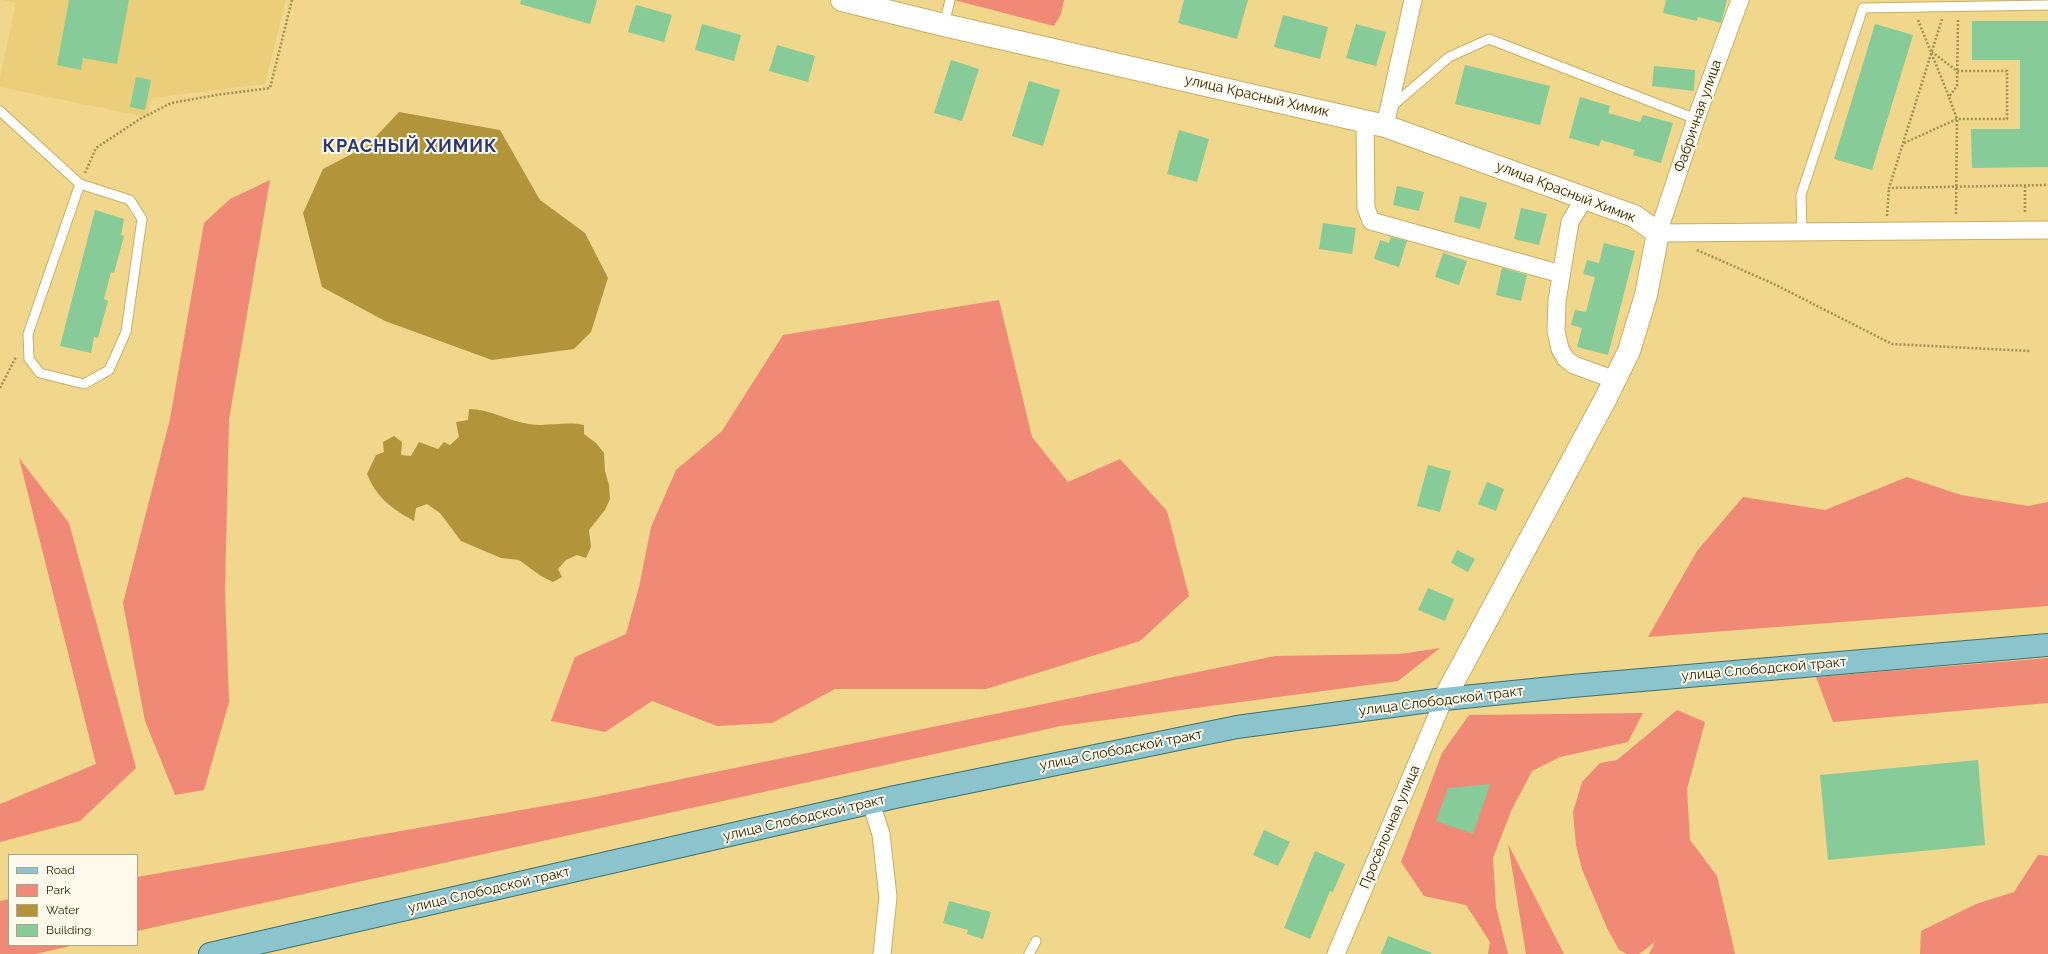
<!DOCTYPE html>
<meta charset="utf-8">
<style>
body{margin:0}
#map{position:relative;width:2048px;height:954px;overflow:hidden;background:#f0d78b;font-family:Raleway,sans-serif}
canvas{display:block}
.legend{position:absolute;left:8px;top:854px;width:130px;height:92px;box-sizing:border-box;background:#fefaeb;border:1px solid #aaa48e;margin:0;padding:5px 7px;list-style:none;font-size:12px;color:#2d2303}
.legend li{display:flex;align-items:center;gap:8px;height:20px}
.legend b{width:20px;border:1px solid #aaa48e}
</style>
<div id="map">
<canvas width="2048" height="954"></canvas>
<ul class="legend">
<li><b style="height:5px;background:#8cc4cd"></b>Road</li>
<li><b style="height:11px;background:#f08975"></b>Park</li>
<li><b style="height:11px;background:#b2953b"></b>Water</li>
<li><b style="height:11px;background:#87cb98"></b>Building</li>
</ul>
</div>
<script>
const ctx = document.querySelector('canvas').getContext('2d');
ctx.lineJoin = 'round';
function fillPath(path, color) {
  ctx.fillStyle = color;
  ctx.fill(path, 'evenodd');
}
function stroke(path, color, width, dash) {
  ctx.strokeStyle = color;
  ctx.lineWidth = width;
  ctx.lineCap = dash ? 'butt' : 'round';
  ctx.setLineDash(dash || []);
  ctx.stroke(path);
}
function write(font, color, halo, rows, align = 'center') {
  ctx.font = font + ' Raleway,sans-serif';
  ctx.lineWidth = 4;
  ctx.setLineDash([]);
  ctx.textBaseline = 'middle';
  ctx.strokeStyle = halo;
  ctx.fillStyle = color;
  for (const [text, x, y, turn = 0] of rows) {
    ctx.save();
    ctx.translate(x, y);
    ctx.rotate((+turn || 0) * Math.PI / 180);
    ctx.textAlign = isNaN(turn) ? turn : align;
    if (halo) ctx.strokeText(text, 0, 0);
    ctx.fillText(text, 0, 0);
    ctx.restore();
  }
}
fillPath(new Path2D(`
 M 4,0 L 286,0 L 265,84 L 152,98 L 146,117 L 0,87 L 0,77 L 16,3 Z`), '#eace7a');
fillPath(new Path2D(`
 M 954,0 L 1064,0 L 1061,14 L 1054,26 Z
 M 270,180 L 229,419 L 225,590 L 229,702 L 204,790 L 175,795 L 145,721 L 123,603 L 170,419 L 204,223 L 230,199 Z
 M 999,300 L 1032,437 L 1068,482 L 1120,459 L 1167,511 L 1189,596 L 1140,641 L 986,689 L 835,689 L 772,723 L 717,726 L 652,701 L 605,732 L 551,721 L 575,657 L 626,634 L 639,587 L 651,527 L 676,470 L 722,431 L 783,335 Z
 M 19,458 L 69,523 L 136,768 L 80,821 L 0,842 L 0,804 L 96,764 Z
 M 1907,477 L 1961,495 L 2028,506 L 2048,502 L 2048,606 L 1648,637 L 1697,551 L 1743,497 L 1825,510 Z
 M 1440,648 L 1398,681 L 1061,726 L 137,931 L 137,877 L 590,798 L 1275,656 L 1400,654 Z
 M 2048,658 L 2048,703 L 1833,722 L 1816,677 Z
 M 1677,710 L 1705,722 L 1687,789 L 1690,840 L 1717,876 L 1735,954 L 1649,954 L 1655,942 L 1639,954 L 1627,954 L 1619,950 L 1607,928 L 1582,869 L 1576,845 L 1573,812 L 1582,782 L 1600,763 L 1617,760 Z
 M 1643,713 L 1628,742 L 1560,757 L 1532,771 L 1511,811 L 1493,858 L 1496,907 L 1508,954 L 1488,954 L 1490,942 L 1466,905 L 1424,896 L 1401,862 L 1442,753 L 1469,715 Z
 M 1508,844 L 1564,954 L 1526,954 Z
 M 2038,855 L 2048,856 L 2048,954 L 1920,954 L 1921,931 L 1976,904 L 2014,892 Z
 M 9,899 L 9,945 L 75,945 L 35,954 L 0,954 L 0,901 Z`), '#f08975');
fillPath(new Path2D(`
 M 399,112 L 500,130 L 540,200 L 585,233 L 608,278 L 591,332 L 574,349 L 492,360 L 385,321 L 322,287 L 303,213 L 323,169 L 367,146 Z
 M 469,409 C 490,409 508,421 529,424 C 548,427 565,421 584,425 L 584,434 L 596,443 L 604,453 L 605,471 L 609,485 L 610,499 L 605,510 L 589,530 L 591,547 L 586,558 L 577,555 L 566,560 L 558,569 L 562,577 L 553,582 L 541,576 L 519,560 L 501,558 L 461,541 L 440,513 L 427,504 L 416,508 L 414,521 C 391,508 377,498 367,474 L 376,455 L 384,452 L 383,442 L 394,436 L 402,442 L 401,455 L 411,456 L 419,442 L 438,449 L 444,442 L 450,445 L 459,437 L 456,422 L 468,420 Z`), '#b2953b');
fillPath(new Path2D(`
 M 69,0 L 129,0 L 117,64 L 83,58 L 81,70 L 57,65 Z
 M 521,0 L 597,0 L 590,24 L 520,4 Z
 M 1184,0 L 1248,0 L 1237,39 L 1178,23 Z
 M 1666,0 L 1727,0 L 1721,23 L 1698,17 L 1697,21 L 1663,13 Z
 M 636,5 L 672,15 L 664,42 L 628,32 Z
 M 1283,15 L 1328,27 L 1320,59 L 1274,47 Z
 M 1972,21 L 2048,21 L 2048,167 L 1972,168 L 1971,129 L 2020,129 L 2020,60 L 1972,60 Z
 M 702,24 L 741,35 L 734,61 L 695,50 Z
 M 1356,24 L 1386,32 L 1376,66 L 1346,58 Z
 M 1875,24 L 1913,35 L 1872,170 L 1834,159 Z
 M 777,45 L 815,56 L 808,82 L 769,71 Z
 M 951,60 L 979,69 L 962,121 L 934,113 Z
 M 1465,65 L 1550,86 L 1540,125 L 1455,104 Z
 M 1654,66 L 1695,70 L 1694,91 L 1652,86 Z
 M 136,77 L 151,80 L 145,110 L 130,107 Z
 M 1029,81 L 1060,90 L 1043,146 L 1012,136 Z
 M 1580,97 L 1610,106 L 1608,113 L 1640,122 L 1643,115 L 1673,123 L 1661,163 L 1633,155 L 1635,150 L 1601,140 L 1599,146 L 1569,138 Z
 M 1179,130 L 1209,139 L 1197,182 L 1167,174 Z
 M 1397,186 L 1424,192 L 1419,211 L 1393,205 Z
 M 1460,196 L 1487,203 L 1480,229 L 1454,222 Z
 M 1521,208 L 1547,214 L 1539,245 L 1514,239 Z
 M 95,210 L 124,219 L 121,235 L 124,236 L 114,273 L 111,272 L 104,299 L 108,301 L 98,338 L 94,337 L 91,353 L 60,346 Z
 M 1323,223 L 1356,228 L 1352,254 L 1319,249 Z
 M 1391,237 L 1407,241 L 1399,267 L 1374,259 L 1380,240 L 1389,243 Z
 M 1604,243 L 1635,251 L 1608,355 L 1577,347 L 1582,328 L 1571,325 L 1575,310 L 1586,312 L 1595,277 L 1583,274 L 1587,260 L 1599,263 Z
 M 1443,253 L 1467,261 L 1459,285 L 1435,277 Z
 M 1502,268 L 1527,275 L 1521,301 L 1496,295 Z
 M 1428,465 L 1451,471 L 1440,512 L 1417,506 Z
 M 1487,482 L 1504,489 L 1496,511 L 1478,504 Z
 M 1457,550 L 1475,559 L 1468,572 L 1451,563 Z
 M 1428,588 L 1454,599 L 1445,621 L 1418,610 Z
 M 1978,760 L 1985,845 L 1828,860 L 1820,775 Z
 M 1490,784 L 1473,834 L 1436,821 L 1448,788 Z
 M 1264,830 L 1290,842 L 1278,866 L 1253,855 Z
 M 1315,851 L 1345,864 L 1333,892 L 1330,891 L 1310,939 L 1284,928 Z
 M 949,901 L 991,912 L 983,939 L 967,934 L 968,930 L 943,923 Z
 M 1388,936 L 1432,953 L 1431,954 L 1381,954 Z`), '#87cb98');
const service = new Path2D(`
 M 944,25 L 950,0
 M 1391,107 L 1449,57 L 1489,39 L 1696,119
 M 0,111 L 80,184 L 130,200 L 142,219 L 126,332 L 109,370 L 84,384 L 40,373 L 29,359 L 28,334 L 80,184
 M 1802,232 L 1801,195 L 1863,8 L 2048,5
 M 1029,954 L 1036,941`);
const minor = new Path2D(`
 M 1740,0 L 1696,119 L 1658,233 L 2048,230
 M 1365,121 L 1366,208 L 1371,221 L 1561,274
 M 1385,126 L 1413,0
 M 1585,197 L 1570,222 L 1557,301 L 1556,331 L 1560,349 L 1566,359 L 1574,365 L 1615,380
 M 871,803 L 881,834 L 888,897 L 882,954
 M 1336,954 L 1444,699`);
const tertiary = new Path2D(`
 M 842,0 L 944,25 L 1385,126 L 1634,216 L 1658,233 L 1646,295 L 1629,351 L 1606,398 L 1444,699`);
const primary = new Path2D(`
 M 210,954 L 895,797 L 1237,727 L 1444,699 L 1572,686 L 2048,645`);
stroke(service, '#c7ae64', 11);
stroke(minor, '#c7ae64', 19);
stroke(tertiary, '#c7ae64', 24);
stroke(primary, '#397271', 24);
stroke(new Path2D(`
 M 1942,19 L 1889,188 L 2048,185
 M 1918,20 L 1949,97
 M 1904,143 L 1957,119 L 2007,119 L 2007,71 L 1957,71 L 1932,52
 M 85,173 L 96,148 L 140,119 L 171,103 L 216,95 L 270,88 L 292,0
 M 2025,186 L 2025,214
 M 1956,214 L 1957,119 L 1949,97 L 1957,86 L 1958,19
 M 1887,216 L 1889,188
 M 1697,250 L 1774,284 L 1892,344 L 2030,351
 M 0,388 L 16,357`), '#a28f54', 2.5, [2, 2]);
stroke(service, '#fff', 9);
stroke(minor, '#fff', 17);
stroke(tertiary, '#fff', 22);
stroke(primary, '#8cc4cd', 22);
write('14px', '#2d2303', '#fefaeb', [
 ["улица Красный Химик",1257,96,13],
 ["Фабричная улица",1698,116,-71],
 ["улица Красный Химик",1566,192,21],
 ["улица Слободской тракт",1764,669,-5],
 ["улица Слободской тракт",1441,701,-7],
 ["улица Слободской тракт",1121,750,-11],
 ["улица Слободской тракт",804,818,-13],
 ["Просёлочная улица",1390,827,-67],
 ["улица Слободской тракт",489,890,-13]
]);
ctx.letterSpacing = '1px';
write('bold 18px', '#2c3872', '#fefaeb', [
 ["КРАСНЫЙ ХИМИК",410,147]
]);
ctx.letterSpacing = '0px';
</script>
